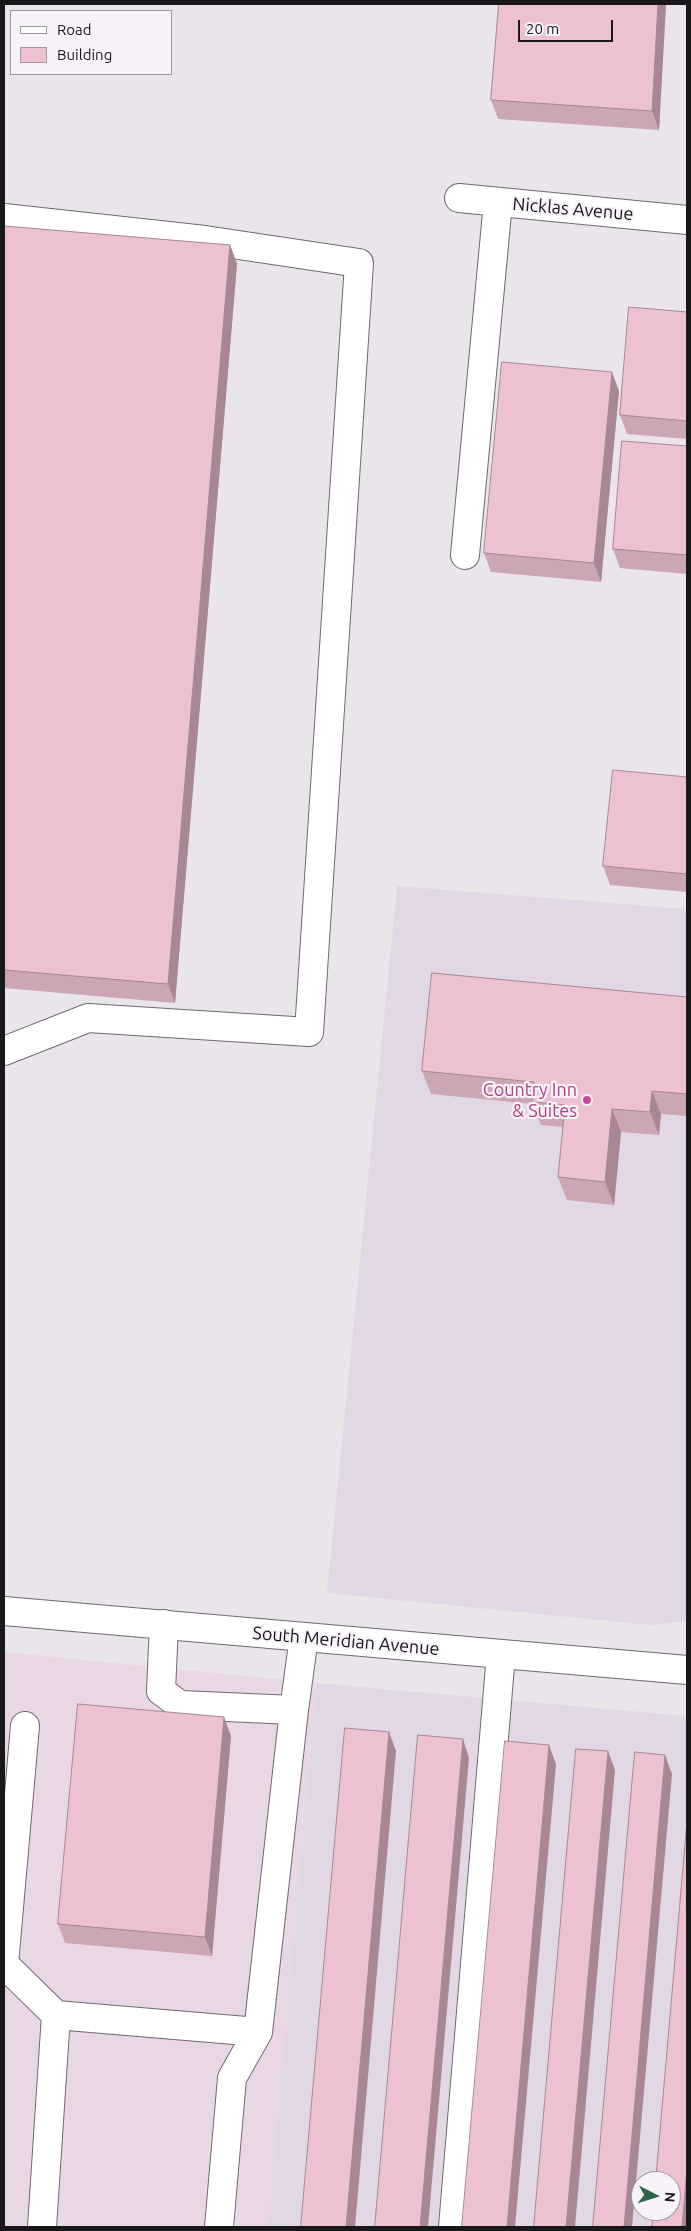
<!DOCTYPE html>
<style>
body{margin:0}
#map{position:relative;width:691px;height:2231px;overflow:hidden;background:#eae5eb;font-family:Ubuntu,sans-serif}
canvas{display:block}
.frame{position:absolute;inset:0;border:5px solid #181719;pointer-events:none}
.legend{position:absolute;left:10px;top:10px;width:162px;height:65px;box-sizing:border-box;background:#f7f3f9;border:1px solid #9e9b9f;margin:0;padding:6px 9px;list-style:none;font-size:15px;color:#181719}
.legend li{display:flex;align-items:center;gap:10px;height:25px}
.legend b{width:25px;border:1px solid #9e9b9f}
.north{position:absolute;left:631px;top:2171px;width:50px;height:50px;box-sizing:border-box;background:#f7f3f9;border:1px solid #9e9b9f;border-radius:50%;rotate:95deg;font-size:14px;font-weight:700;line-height:20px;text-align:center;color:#181719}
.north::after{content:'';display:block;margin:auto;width:18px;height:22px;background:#2f644a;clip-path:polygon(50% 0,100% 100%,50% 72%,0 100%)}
.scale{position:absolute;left:518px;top:20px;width:95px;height:22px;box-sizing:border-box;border:2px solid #181719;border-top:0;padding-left:6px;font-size:15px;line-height:18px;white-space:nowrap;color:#181719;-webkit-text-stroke:4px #f7f3f9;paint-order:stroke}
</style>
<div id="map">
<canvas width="691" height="2231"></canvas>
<div class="frame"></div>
<ul class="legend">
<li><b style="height:6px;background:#fff"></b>Road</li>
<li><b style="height:14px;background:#edc1d2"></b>Building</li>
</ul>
<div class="north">N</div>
<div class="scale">20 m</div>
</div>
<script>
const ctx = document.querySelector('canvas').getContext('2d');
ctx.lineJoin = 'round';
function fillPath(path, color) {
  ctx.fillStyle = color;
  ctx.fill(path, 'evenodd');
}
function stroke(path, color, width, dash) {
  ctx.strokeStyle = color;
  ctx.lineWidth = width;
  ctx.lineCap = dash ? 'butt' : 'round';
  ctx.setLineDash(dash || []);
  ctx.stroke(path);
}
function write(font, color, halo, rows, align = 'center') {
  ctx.font = font + ' Ubuntu,sans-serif';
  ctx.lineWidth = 4.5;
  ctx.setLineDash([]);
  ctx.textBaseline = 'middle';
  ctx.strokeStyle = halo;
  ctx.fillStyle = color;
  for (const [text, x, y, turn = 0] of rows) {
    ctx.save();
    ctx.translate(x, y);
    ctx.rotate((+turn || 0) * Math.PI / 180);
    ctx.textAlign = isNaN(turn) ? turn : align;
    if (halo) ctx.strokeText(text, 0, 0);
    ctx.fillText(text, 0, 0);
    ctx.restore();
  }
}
fillPath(new Path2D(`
 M 397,886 L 687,909 L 687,1621 L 650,1625 L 327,1593 Z
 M 316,1683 L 687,1716 L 687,2227 L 267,2227 ZM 641,2181 L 671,2181 L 671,2211 L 641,2211 Z`), '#e2d8e5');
fillPath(new Path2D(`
 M 4,1652 L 316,1683 L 267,2227 L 4,2227 Z`), '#ead7e6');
const minor = new Path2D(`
 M 459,198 L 687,220
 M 4,218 L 205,240 L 359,263 L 309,1032 L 88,1018 L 4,1051
 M 465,555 L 498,202
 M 164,1624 L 161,1691 L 180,1705 L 294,1710
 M 25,1726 L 4,1964 L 56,2015 L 42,2227
 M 56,2015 L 258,2032
 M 219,2227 L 232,2078 L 258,2032 L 294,1710 L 304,1637
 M 453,2227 L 501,1654`);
const major = new Path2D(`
 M 4,1611 L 687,1670`);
stroke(minor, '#6e6a6f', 30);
stroke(major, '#6e6a6f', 30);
stroke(minor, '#fff', 28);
stroke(major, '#fff', 28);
fillPath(new Path2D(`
 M 499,4 L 666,4 L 659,130 L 498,119 L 491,100 Z
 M 4,226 L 230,245 L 237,264 L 175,1003 L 4,988 Z
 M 687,312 L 687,439 L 627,434 L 620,415 Z
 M 619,391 L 601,582 L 491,572 L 484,553 Z
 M 687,446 L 687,574 L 620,568 L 613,549 Z
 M 687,777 L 687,892 L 610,885 L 603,866 Z
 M 687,997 L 687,1116 L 661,1114 L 659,1135 L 621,1132 L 614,1205 L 567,1200 L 558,1177 L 563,1127 L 541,1125 L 533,1104 L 431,1094 L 422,1071 Z
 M 231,1736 L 212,1956 L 65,1943 L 58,1924 Z`), '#cca6b5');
fillPath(new Path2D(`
 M 658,4 L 666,4 L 659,130 L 652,111 Z
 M 230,245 L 237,264 L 175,1003 L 168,984 Z
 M 612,372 L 619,391 L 601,582 L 594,563 Z
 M 652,1091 L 661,1114 L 659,1135 L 650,1112 Z
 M 612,1109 L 621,1132 L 614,1205 L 605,1182 Z
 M 224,1717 L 231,1736 L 212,1956 L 205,1937 Z
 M 389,1732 L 396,1751 L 355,2227 L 346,2227 Z
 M 463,1739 L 469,1758 L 428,2227 L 420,2227 Z
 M 549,1745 L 556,1764 L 515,2227 L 507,2227 Z
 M 608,1751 L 615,1770 L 575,2227 L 566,2227 Z
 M 665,1755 L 672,1774 L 632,2227 L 624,2227 Z
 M 687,2168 L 687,2227 L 682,2227 Z`), '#a68793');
const building = new Path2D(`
 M 499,4 L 658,4 L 652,111 L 491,100 Z
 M 4,226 L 230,245 L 168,984 L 4,970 Z
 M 629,307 L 687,312 L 687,421 L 620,415 Z
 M 502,362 L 612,372 L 594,563 L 484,553 Z
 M 622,441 L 687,446 L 687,555 L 613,549 Z
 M 613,770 L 687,777 L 687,874 L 603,866 Z
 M 432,973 L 687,997 L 687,1094 L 652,1091 L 650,1112 L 612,1109 L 605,1182 L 558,1177 L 565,1105 L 532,1102 L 534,1082 L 422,1071 Z
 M 78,1704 L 224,1717 L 205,1937 L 58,1924 Z
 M 345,1728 L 389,1732 L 346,2227 L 301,2227 Z
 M 418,1735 L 463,1739 L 420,2227 L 375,2227 Z
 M 505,1741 L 549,1745 L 507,2227 L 462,2227 Z
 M 576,1749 L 608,1751 L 566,2227 L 534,2227 Z
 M 635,1752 L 665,1755 L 624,2227 L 593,2227 Z
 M 687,1822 L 687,2168 L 682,2227 L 652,2227 L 653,2211 L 671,2211 L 671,2181 L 656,2181 Z`);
fillPath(building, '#edc1d2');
stroke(building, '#a68793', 1);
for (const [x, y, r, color] of [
 [587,1100,5,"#d1479c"]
]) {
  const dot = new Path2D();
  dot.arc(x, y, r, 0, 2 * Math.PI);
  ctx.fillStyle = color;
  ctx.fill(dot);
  stroke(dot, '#f7f3f9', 2);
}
write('18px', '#181719', '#f7f3f9', [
 ["Nicklas Avenue",573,209,5],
 ["South Meridian Avenue",346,1641,5]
]);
write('18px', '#b23c85', '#f7f3f9', [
 ["Country Inn",577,1090],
 ["& Suites",577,1111]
], 'right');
</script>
